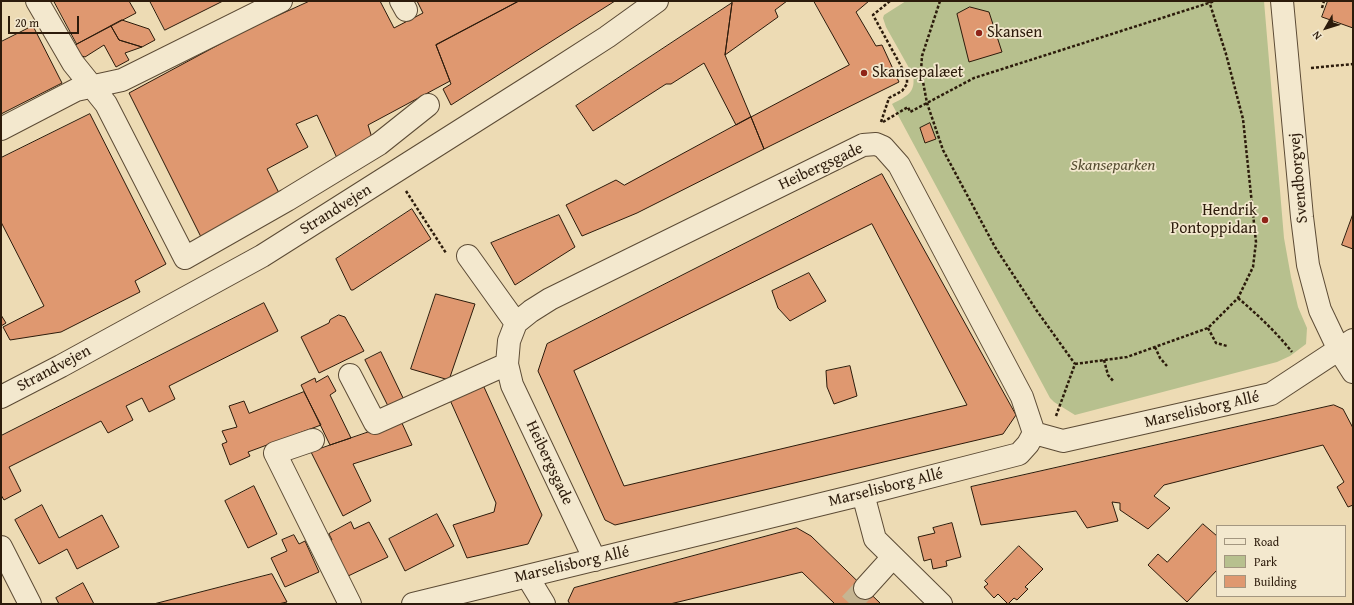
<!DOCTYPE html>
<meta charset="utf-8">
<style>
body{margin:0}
#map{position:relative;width:1354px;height:605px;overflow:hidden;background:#eddbb4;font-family:"Gentium Book Plus",serif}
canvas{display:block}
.frame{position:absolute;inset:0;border:2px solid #2c1b0b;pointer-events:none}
.legend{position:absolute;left:1216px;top:525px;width:130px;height:72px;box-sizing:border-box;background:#f3e8ce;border:1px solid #a39680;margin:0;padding:5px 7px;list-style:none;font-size:12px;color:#2c1b0b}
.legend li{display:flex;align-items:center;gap:8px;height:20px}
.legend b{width:20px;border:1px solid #a39680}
.north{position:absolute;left:1306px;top:8px;width:40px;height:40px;-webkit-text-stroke:3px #f3e8ce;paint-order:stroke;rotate:231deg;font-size:11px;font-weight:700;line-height:16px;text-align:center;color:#2c1b0b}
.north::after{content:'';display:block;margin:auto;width:14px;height:18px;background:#2c1b0b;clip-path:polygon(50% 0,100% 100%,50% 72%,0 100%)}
.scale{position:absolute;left:8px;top:16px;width:71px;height:18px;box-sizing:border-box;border:2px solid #2c1b0b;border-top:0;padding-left:5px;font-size:12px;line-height:14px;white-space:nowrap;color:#2c1b0b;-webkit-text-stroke:3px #f3e8ce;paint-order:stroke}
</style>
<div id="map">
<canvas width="1354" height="605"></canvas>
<div class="frame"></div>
<ul class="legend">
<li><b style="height:5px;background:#f3e8ce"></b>Road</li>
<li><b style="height:11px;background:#b7c08e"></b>Park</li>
<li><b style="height:11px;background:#df9870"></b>Building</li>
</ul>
<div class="north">N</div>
<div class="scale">20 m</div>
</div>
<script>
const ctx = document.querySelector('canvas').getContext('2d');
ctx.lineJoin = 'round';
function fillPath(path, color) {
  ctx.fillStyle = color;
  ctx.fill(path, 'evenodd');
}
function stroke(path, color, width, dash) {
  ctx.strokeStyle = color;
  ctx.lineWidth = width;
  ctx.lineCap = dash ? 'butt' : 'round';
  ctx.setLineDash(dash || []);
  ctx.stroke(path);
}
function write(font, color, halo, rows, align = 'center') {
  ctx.font = font + ' "Gentium Book Plus",serif';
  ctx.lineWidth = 3.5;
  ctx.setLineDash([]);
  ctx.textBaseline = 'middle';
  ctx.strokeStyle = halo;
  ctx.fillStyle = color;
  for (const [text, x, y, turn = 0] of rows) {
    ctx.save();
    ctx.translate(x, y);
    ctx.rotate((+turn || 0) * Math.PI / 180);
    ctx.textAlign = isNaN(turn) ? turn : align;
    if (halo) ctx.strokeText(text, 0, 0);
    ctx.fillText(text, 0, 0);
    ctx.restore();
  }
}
fillPath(new Path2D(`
 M 906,1 L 1264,1 L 1284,238 L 1291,277 L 1298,307 L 1307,328 L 1306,344 L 1290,356 L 1277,362 L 1075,415 L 1054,402 L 1050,398 L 892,104 C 907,96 916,93 913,75 L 886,27 L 883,18 L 884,15 Z`), '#b7c08e');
const building = new Path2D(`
 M 54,1 L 129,1 L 136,13 L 77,44 Z
 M 150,1 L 223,1 L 165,30 Z
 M 310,1 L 380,1 L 394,28 L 423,13 L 417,1 L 519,1 L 436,45 L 450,81 L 368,125 L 373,141 L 337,158 L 317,115 L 296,124 L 308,147 L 267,169 L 281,197 L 202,239 L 129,93 L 246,30 Z
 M 519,1 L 615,1 L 451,105 L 443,89 L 451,84 L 436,45 Z
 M 731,1 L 787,1 L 775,10 L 778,17 L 725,55 L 732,3 Z
 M 814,1 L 869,1 L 856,12 L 876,46 L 882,45 L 899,82 L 764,149 L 751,117 L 849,65 Z
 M 1328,1 L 1353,1 L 1353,28 L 1322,17 Z
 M 732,3 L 725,55 L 751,117 L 736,125 L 704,63 L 671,84 L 666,84 L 593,131 L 576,106 Z
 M 970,7 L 989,12 L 1002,52 L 969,62 L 957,14 Z
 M 122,20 L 149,29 L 155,40 L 142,47 L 119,40 L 111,26 Z
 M 33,26 L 62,83 L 1,114 L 1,42 Z
 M 111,26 L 119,40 L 142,47 L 125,53 L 129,60 L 116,67 L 104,45 L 85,57 L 79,55 L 74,47 L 77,44 Z
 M 90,114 L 166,264 L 135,281 L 140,292 L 61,332 L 10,340 L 3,327 L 44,306 L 1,222 L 1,158 Z
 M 751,117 L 764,149 L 637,213 L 582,236 L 566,205 L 616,180 L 624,185 Z
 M 930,123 L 936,139 L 925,143 L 920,128 Z
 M 882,174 L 1016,415 L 1003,434 L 615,525 L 605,520 L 538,371 L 547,344 ZM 872,224 L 967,405 L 624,486 L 574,371 Z
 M 412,209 L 431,239 L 353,290 L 351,290 L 336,259 Z
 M 1353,214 L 1353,249 L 1342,245 Z
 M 559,215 L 575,247 L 515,285 L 491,243 Z
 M 809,273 L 826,301 L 790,321 L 778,308 L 772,291 Z
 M 436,294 L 475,304 L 449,380 L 411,369 Z
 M 264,303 L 278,331 L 169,386 L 175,399 L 149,412 L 142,398 L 126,406 L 133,420 L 108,433 L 101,421 L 9,467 L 21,491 L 4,500 L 1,495 L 1,436 Z
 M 1,315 L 6,323 L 1,326 Z
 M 339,315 L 345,317 L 364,351 L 319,373 L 301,337 L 329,323 L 330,320 Z
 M 381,352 L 406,404 L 391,412 L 365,360 Z
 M 850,366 L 857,396 L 834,404 L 827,387 L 826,371 Z
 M 328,376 L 336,391 L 330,395 L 351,438 L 330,445 L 301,385 L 315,378 L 316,382 Z
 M 484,387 L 542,515 L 528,544 L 467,558 L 453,525 L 494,512 L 496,503 L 450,400 Z
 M 304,392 L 321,425 L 248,452 L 250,456 L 230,465 L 222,444 L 227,442 L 222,431 L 237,427 L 229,406 L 244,401 L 249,413 Z
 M 1334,405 L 1343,409 L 1353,428 L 1353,505 L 1348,507 L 1337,487 L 1344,482 L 1323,445 L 1164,485 L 1154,496 L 1170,508 L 1148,529 L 1120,510 L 1120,503 L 1112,502 L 1118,521 L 1087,528 L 1076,511 L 981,525 L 971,487 Z
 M 401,421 L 412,445 L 353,464 L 371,501 L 343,516 L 311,452 Z
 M 254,486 L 277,534 L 248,548 L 225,501 Z
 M 42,505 L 59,538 L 102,515 L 119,547 L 77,569 L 67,549 L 39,564 L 15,520 Z
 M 437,514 L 454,546 L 405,571 L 389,539 Z
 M 351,522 L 354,529 L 369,522 L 388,557 L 346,577 L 327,542 L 332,540 L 329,534 Z
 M 952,523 L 961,557 L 946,561 L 947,566 L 933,569 L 931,559 L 924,561 L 918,537 L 935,533 L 933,528 Z
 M 1203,524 L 1217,536 L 1217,570 L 1187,602 L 1148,565 L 1158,554 L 1167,562 Z
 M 797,528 L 811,536 L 881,604 L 835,604 L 802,572 L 670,604 L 570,604 L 568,601 L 574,588 Z
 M 294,535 L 299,544 L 305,541 L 319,572 L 285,587 L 271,558 L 287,551 L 282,540 Z
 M 1019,546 L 1043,569 L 1025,587 L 1028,589 L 1017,600 L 1014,598 L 1008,604 L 998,594 L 994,598 L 984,587 L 988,584 L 985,581 Z
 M 272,574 L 287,602 L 278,604 L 154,604 Z
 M 83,583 L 94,604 L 59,604 L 56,598 Z`);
fillPath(building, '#df9870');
stroke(building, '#2c1b0b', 1);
stroke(new Path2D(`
 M 850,604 L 865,588`), '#c6b592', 22, [22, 11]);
const minor = new Path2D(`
 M 37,1 L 73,63 L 106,104 L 185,258 L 287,200 L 379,144 L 428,105
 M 401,1 L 406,10
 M 1282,1 L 1302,217 L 1308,265 L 1320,310 L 1339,350 L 1353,372
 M 1,129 L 76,90 L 122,80 L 281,1
 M 468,256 L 516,323
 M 350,375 L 375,423 L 507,364
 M 1,397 L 61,366 L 262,256 L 548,75 L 607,37 L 657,1
 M 1034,433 L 1063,441 L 1271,394 L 1353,340
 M 313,440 L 275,453 L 350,604
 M 863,494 L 875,539 L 941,604
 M 1,547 L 30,604
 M 595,560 L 512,385 L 507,364 L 509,341 L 516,323 L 531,311 L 550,299 L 863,145 L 876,144 L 883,147 L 899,165 L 1022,397 L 1034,433
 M 527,576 L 544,604
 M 865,588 L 893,557
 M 413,604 L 863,494 L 1019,454 L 1028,444 L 1034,433`);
stroke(minor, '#5c4b35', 24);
stroke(new Path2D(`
 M 940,1 L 922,56 L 921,71 L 927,103 L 943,150 L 995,247 L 1037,311 L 1075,364
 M 1322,8 L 1324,1
 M 1311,68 L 1353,64
 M 881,122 L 889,98 L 902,91 L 907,84 L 907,79 L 901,66 L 873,15 L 890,1
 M 883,122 L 908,107 L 910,112 L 974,78 L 1215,1
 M 406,191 L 446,253
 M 1238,298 C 1258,315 1276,332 1292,352
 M 1208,328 L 1216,343 L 1227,346
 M 1155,347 L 1160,358 L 1167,366
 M 1104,360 L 1108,375 L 1114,382
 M 1075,364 L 1127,357 L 1208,328 L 1238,298 L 1253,267 L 1256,242 L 1243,119 L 1226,54 L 1209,1
 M 1056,416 L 1075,364`), '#2c1b0b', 2.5, [3, 2]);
stroke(minor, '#f3e8ce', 22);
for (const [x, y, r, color] of [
 [979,33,4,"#8f2418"],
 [864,73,4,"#8f2418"],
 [1265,220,4,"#8f2418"]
]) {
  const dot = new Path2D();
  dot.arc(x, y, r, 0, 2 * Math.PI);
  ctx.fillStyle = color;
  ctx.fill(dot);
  stroke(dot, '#f3e8ce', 1.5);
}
write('16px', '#2c1b0b', '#f3e8ce', [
 ["Skansen",987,33],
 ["Skansepalæet",872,73],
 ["Hendrik",1257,211,"right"],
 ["Pontoppidan",1257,229,"right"]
], 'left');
write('italic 16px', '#564d32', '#f3e8ce', [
 ["Skanseparken",1113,166]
]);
write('16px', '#2c1b0b', '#f3e8ce', [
 ["Heibergsgade",821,167,-25],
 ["Svendborgvej",1299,178,-95],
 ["Strandvejen",336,210,-32],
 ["Strandvejen",54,369,-28],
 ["Marselisborg Allé",1202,410,-13],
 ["Heibergsgade",549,463,65],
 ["Marselisborg Allé",886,488,-14],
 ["Marselisborg Allé",572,565,-13]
]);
</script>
